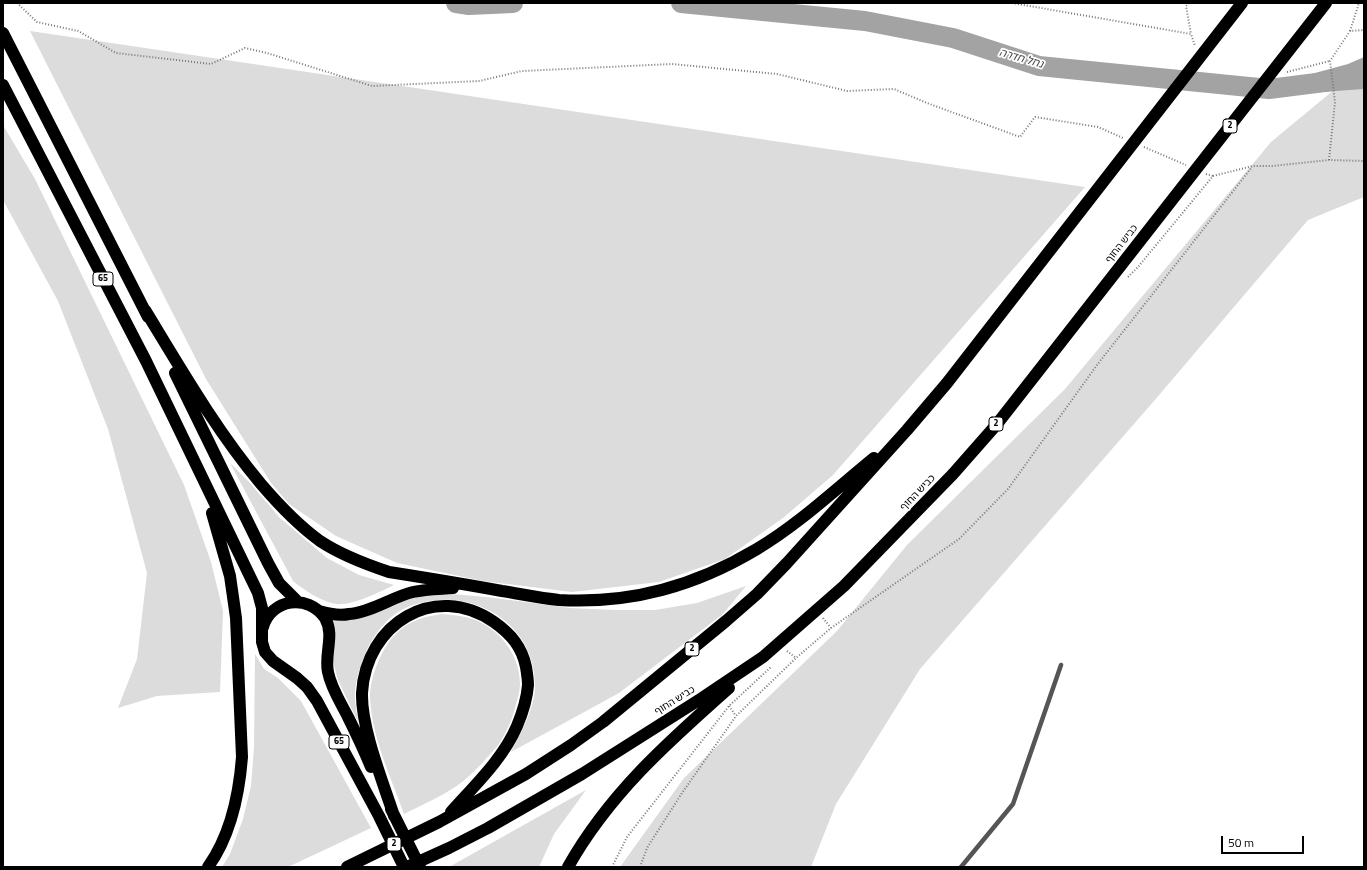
<!DOCTYPE html>
<meta charset="utf-8">
<style>
body{margin:0}
#map{position:relative;width:1367px;height:870px;overflow:hidden;background:#fff;font-family:"Titillium Web",sans-serif}
canvas{display:block}
.frame{position:absolute;inset:0;border:4px solid #000;pointer-events:none}
.scale{position:absolute;left:1221px;top:836px;width:83px;height:18px;box-sizing:border-box;border:2px solid #000;border-top:0;padding-left:5px;font-size:12px;line-height:14px;white-space:nowrap;color:#000;-webkit-text-stroke:3px #fff;paint-order:stroke}
</style>
<div id="map">
<canvas width="1367" height="870"></canvas>
<div class="frame"></div>
<div class="scale">50 m</div>
</div>
<script>
const ctx = document.querySelector('canvas').getContext('2d');
ctx.lineJoin = 'round';
function fillPath(path, color) {
  ctx.fillStyle = color;
  ctx.fill(path, 'evenodd');
}
function stroke(path, color, width, dash) {
  ctx.strokeStyle = color;
  ctx.lineWidth = width;
  ctx.lineCap = dash ? 'butt' : 'round';
  ctx.setLineDash(dash || []);
  ctx.stroke(path);
}
function write(font, color, halo, rows, align = 'center') {
  ctx.font = font + ' "Titillium Web","Noto Sans Hebrew",sans-serif';
  ctx.lineWidth = 3.5;
  ctx.setLineDash([]);
  ctx.textBaseline = 'middle';
  ctx.strokeStyle = halo;
  ctx.fillStyle = color;
  for (const [text, x, y, turn = 0] of rows) {
    ctx.save();
    ctx.translate(x, y);
    ctx.rotate((+turn || 0) * Math.PI / 180);
    ctx.textAlign = isNaN(turn) ? turn : align;
    if (halo) ctx.strokeText(text, 0, 0);
    ctx.fillText(text, 0, 0);
    ctx.restore();
  }
}
fillPath(new Path2D(`
 M 30,31 L 1085,187 L 833,475 L 783,518 L 725,559 L 659,582 L 572,592 L 483,581 L 397,563 L 336,536 L 289,504 L 271,483 L 206,379 Z
 M 1364,65 L 1364,197 L 1308,220 L 1154,401 L 920,669 L 836,804 L 811,867 L 620,867 L 684,778 L 837,631 L 907,545 L 1065,389 L 1271,142 Z
 M 3,125 L 35,179 L 184,485 L 211,562 L 223,611 L 220,692 L 157,696 L 118,708 L 137,659 L 147,573 L 108,429 L 58,301 L 3,200 Z
 M 230,463 L 249,482 L 280,518 L 327,558 L 359,575 L 394,585 C 379,592 353,606 336,604 C 322,602 304,590 293,581 Z
 M 746,586 L 723,614 L 619,693 L 511,752 C 521,733 536,705 535,684 C 534,621 470,586 413,605 C 378,616 359,658 355,691 C 354,701 357,712 358,722 L 338,680 L 333,662 L 328,617 L 393,604 L 421,596 L 452,594 L 487,597 L 570,608 L 615,610 L 655,610 L 697,603 Z
 M 443,614 C 453,615 463,616 473,619 C 500,629 520,655 520,684 C 520,692 517,700 515,708 C 512,720 506,733 499,744 C 490,755 470,777 458,785 C 442,796 422,805 404,814 C 391,777 370,734 370,694 C 371,678 377,662 385,648 C 399,625 417,617 443,614 Z
 M 255,654 L 264,669 L 278,678 L 301,701 L 371,828 L 288,867 L 222,867 L 230,854 L 243,819 L 251,786 L 254,747 Z
 M 586,790 L 554,834 L 539,867 L 449,867 Z`), '#dcdcdc');
fillPath(new Path2D(`
 M 1364,57 L 1364,89 L 1293,94 L 1293,79 L 1348,64 Z`), '#a3a3a3');
stroke(new Path2D(`
 M 456,3 L 469,5 L 513,3
 M 681,3 L 865,21 L 953,38 L 1039,66 L 1269,89 L 1364,77`), '#a3a3a3', 20);
stroke(new Path2D(`
 M 17,3 L 37,22 L 78,31 L 116,53 L 211,64 L 245,48 L 267,53 L 372,86 L 479,81 L 522,71 L 672,64 L 777,74 L 847,91 L 894,89 L 927,103 L 1020,137 L 1035,117 L 1098,127 L 1123,138
 M 1012,3 L 1191,34 L 1195,46
 M 1189,3 L 1186,6 L 1191,34
 M 1350,31 L 1359,3
 M 1287,72 L 1330,61
 M 1144,147 L 1186,165
 M 1329,160 L 1335,102 L 1330,61 L 1350,31 L 1364,30
 M 1206,174 L 1213,176
 M 1128,277 L 1138,267 L 1213,176 L 1253,166 L 1272,166 L 1329,160 L 1364,161
 M 823,618 L 831,628
 M 787,651 L 796,658
 M 729,706 L 736,716
 M 612,867 L 627,837 L 729,706 L 771,667
 M 640,867 L 647,848 L 682,793 L 736,716 L 796,658 L 831,628 L 959,539 L 1008,489 L 1097,365 L 1252,167`), '#777', 2, [1, 2]);
stroke(new Path2D(`
 M 961,867 L 1013,804 L 1061,665`), '#555', 4.5);
stroke(new Path2D(`
 M 3,33 L 148,317
 M 3,85 L 146,361 L 258,593 L 262,608 L 262,642 L 265,652 L 273,661 L 297,678 L 307,687 L 317,701 L 379,816 L 404,867
 M 145,310 C 181,369 216,430 261,484 C 279,505 298,525 320,541 C 341,555 365,564 389,572 C 427,578 464,584 502,591 C 521,594 540,598 559,600 C 632,604 695,586 757,549 C 799,524 836,489 874,458
 M 175,373 L 268,563 L 279,583 L 298,602
 M 319,611 C 329,614 339,616 349,614 C 372,612 392,597 413,592 C 426,589 440,589 453,588
 M 263,627 C 271,599 308,593 325,618 C 335,635 324,654 328,672 C 331,688 341,703 348,717 C 356,733 364,750 371,767
 M 391,809 L 420,867
 M 394,816 C 383,782 361,728 362,693 C 366,624 434,581 494,622 C 511,634 522,647 526,667 C 527,673 528,680 528,685 C 527,699 522,714 517,726 C 503,759 474,786 451,812
 M 208,867 C 231,835 239,796 242,757 L 236,618 L 230,576 L 212,513
 M 347,867 L 439,822 L 526,774 L 571,745 L 603,722 L 726,621 L 757,594 L 787,563 L 907,430 L 947,383 L 1242,3
 M 407,867 L 449,848 L 488,828 L 582,774 L 702,698 L 763,657 L 844,586 L 953,474 L 997,424 L 1326,3
 M 568,867 C 609,794 668,742 729,688`), '#000', 12);
for (const [x, y, w] of [
 [1230,126,14],
 [103,279,20],
 [996,424,14],
 [692,649,14],
 [339,742,20],
 [394,844,14]
]) {
  const box = new Path2D();
  box.roundRect(x - w / 2, y - 7, w, 14, 3);
  ctx.fillStyle = '#fff';
  ctx.fill(box);
  stroke(box, '#000', 1);
}
write('bold 9px', '#000', null, [
 ["2",1230,126],
 ["65",103,279],
 ["2",996,424],
 ["2",692,649],
 ["65",339,742],
 ["2",394,844]
]);
write('10px', '#000', '#fff', [
 ["כביש החוף",1122,244,-52],
 ["כביש החוף",918,493,-46],
 ["כביש החוף",675,701,-32]
]);
write('italic 11px', '#444', '#fff', [
 ["נחל חדרה",1021,59,16]
]);
</script>
